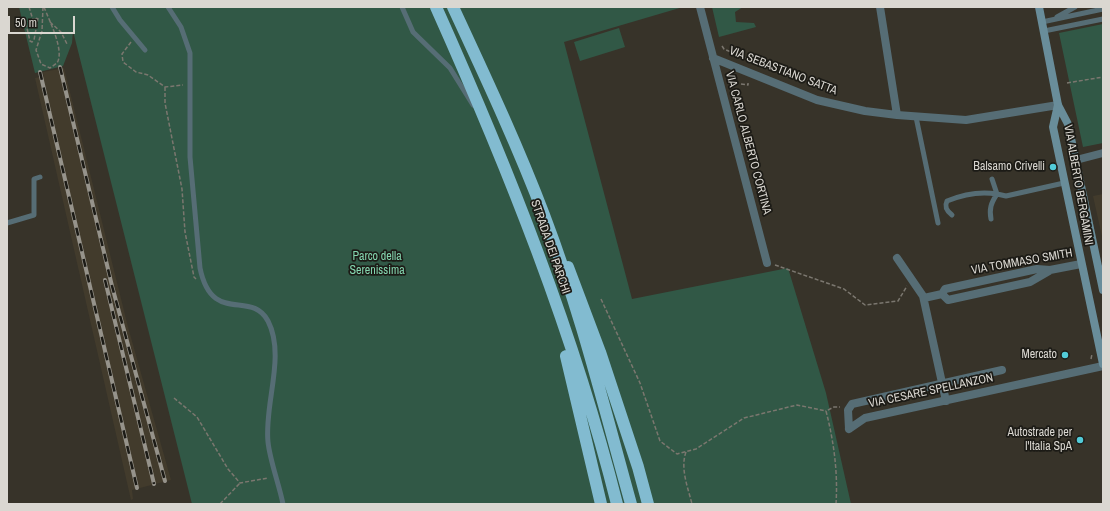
<!DOCTYPE html>
<style>
body{margin:0}
#map{position:relative;width:1110px;height:511px;overflow:hidden;background:#373329;font-family:"Archivo Narrow",sans-serif}
canvas{display:block}
.frame{position:absolute;inset:0;border:8px solid #dad7d1;pointer-events:none}
.scale{position:absolute;left:8px;top:16px;width:67px;height:18px;box-sizing:border-box;border:2px solid #dad7d1;border-top:0;padding-left:5px;font-size:12px;line-height:14px;white-space:nowrap;color:#dad7d1;-webkit-text-stroke:3px #1c1b16;paint-order:stroke}
</style>
<div id="map">
<canvas width="1110" height="511"></canvas>
<div class="frame"></div>
<div class="scale">50 m</div>
</div>
<script>
const ctx = document.querySelector('canvas').getContext('2d');
ctx.lineJoin = 'round';
function fillPath(path, color) {
  ctx.fillStyle = color;
  ctx.fill(path, 'evenodd');
}
function stroke(path, color, width, dash) {
  ctx.strokeStyle = color;
  ctx.lineWidth = width;
  ctx.lineCap = dash ? 'butt' : 'round';
  ctx.setLineDash(dash || []);
  ctx.stroke(path);
}
function write(font, color, halo, rows, align = 'center') {
  ctx.font = font + ' "Archivo Narrow",sans-serif';
  ctx.lineWidth = 3.5;
  ctx.setLineDash([]);
  ctx.textBaseline = 'middle';
  ctx.strokeStyle = halo;
  ctx.fillStyle = color;
  for (const [text, x, y, turn = 0] of rows) {
    ctx.save();
    ctx.translate(x, y);
    ctx.rotate((+turn || 0) * Math.PI / 180);
    ctx.textAlign = isNaN(turn) ? turn : align;
    if (halo) ctx.strokeText(text, 0, 0);
    ctx.fillText(text, 0, 0);
    ctx.restore();
  }
}
fillPath(new Path2D(`
 M 64,68 L 128,327 L 171,480 L 132,490 L 133,499 L 131,500 L 35,78 L 44,76 L 43,72 Z
 M 1103,194 L 1103,241 L 1093,196 Z`), '#423b2c');
fillPath(new Path2D(`
 M 19,7 L 683,7 L 564,42 L 632,299 L 788,268 L 826,393 L 851,504 L 192,504 L 73,31 L 72,43 L 63,66 L 35,73 Z
 M 712,7 L 743,7 L 735,12 L 736,22 L 754,23 L 756,27 L 719,37 Z
 M 1103,24 L 1103,143 L 1083,147 L 1059,33 Z
 M 619,28 L 625,47 L 580,61 L 574,42 Z`), '#315846');
stroke(new Path2D(`
 M 29,7 L 33,20
 M 43,7 L 42,31 L 36,50 L 41,64 L 50,68 L 57,63 C 65,51 49,20 44,7
 M 38,18 L 34,40 L 32,42 L 30,41 L 26,24 L 27,22 Z
 M 50,22 L 61,32 L 67,44
 M 131,42 L 122,54 L 123,62 L 136,72 L 148,75 L 165,87 L 183,85
 M 722,46 L 724,49 L 757,63 L 757,64
 M 1067,83 L 1103,77
 M 741,84 L 748,85 L 748,83
 M 165,87 L 165,103 L 182,189 L 185,232 L 194,277 L 196,279
 M 775,265 L 844,289 L 865,305 L 898,301 L 907,286
 M 601,299 L 640,383 L 660,441 L 677,454 L 696,449 L 744,418 L 797,405 L 826,411
 M 1091,359 L 1092,354
 M 174,398 L 197,417 L 228,469 L 240,483 L 268,478
 M 686,452 C 680,468 688,488 692,504
 M 220,504 L 240,483
 M 836,504 C 838,473 834,442 826,411 L 834,407 L 840,407`), '#7b776f', 1.5, [4, 2]);
stroke(new Path2D(`
 M 112,7 L 120,20 L 145,50
 M 168,7 L 181,27 L 190,53 L 190,157 L 200,268 C 212,326 251,289 268,321 C 286,356 264,404 268,442 C 270,461 279,484 283,504
 M 402,7 L 413,32 L 450,68 L 473,105
 M 1057,17 L 1075,7
 M 1042,22 L 1103,9
 M 1044,31 L 1103,19
 M 916,117 L 938,223
 M 992,179 L 997,194 L 1006,196 L 1064,183
 M 952,215 C 947,211 944,207 947,201 C 964,194 979,191 997,194 C 991,203 989,209 991,219
 M 7,223 L 34,215 L 34,179 L 40,177`), '#566d75', 5);
stroke(new Path2D(`
 M 700,7 L 767,263
 M 880,7 L 897,115
 M 713,58 L 817,100 L 865,111 L 897,115 L 966,120 L 1058,105
 M 1076,160 L 1103,153
 M 897,258 L 923,296 L 946,401
 M 942,294 L 948,300 L 1030,282 L 1049,271
 M 924,298 L 942,294 L 945,289 L 1037,269 L 1050,270 L 1081,264
 M 849,429 L 865,418 L 1103,366
 M 849,429 L 848,410 L 852,404 L 1002,370`), '#566d75', 8);
stroke(new Path2D(`
 M 1039,7 L 1058,105 L 1068,124 L 1103,290
 M 1058,105 L 1053,127 L 1103,364`), '#698d9a', 8);
stroke(new Path2D(`
 M 436,7 C 508,168 574,333 617,504
 M 453,7 C 485,76 517,144 544,215 C 580,309 604,407 631,504
 M 568,267 L 600,352 L 638,467 L 648,504
 M 566,356 L 601,504`), '#82bbd0', 12);
const rail = new Path2D(`
 M 60,67 L 112,286 L 165,481
 M 40,72 L 137,488
 M 105,280 L 154,484`);
stroke(rail, '#96938b', 4);
stroke(rail, '#1c1b16', 2.5, [8]);
for (const [x, y, r, color] of [
 [1053,167,4,"#52cbd8"],
 [1065,355,4,"#52cbd8"],
 [1080,440,4,"#52cbd8"]
]) {
  const dot = new Path2D();
  dot.arc(x, y, r, 0, 2 * Math.PI);
  ctx.fillStyle = color;
  ctx.fill(dot);
  stroke(dot, '#1c1b16', 1.5);
}
write('12px', '#dad7d1', '#1c1b16', [
 ["VIA SEBASTIANO SATTA",783,71,21],
 ["VIA CARLO ALBERTO CORTINA",748,143,75],
 ["VIA ALBERTO BERGAMINI",1078,185,80],
 ["STRADA DEI PARCHI",550,247,71],
 ["VIA TOMMASO SMITH",1022,262,-10],
 ["VIA CESARE SPELLANZON",931,391,-12]
]);
write('12px', '#dad7d1', '#1c1b16', [
 ["Balsamo Crivelli",1045,167],
 ["Mercato",1057,355],
 ["Autostrade per",1072,433],
 ["l'Italia SpA",1072,447]
], 'right');
write('12px', '#84d5af', '#1c1b16', [
 ["Parco della",377,257],
 ["Serenissima",377,271]
]);
</script>
